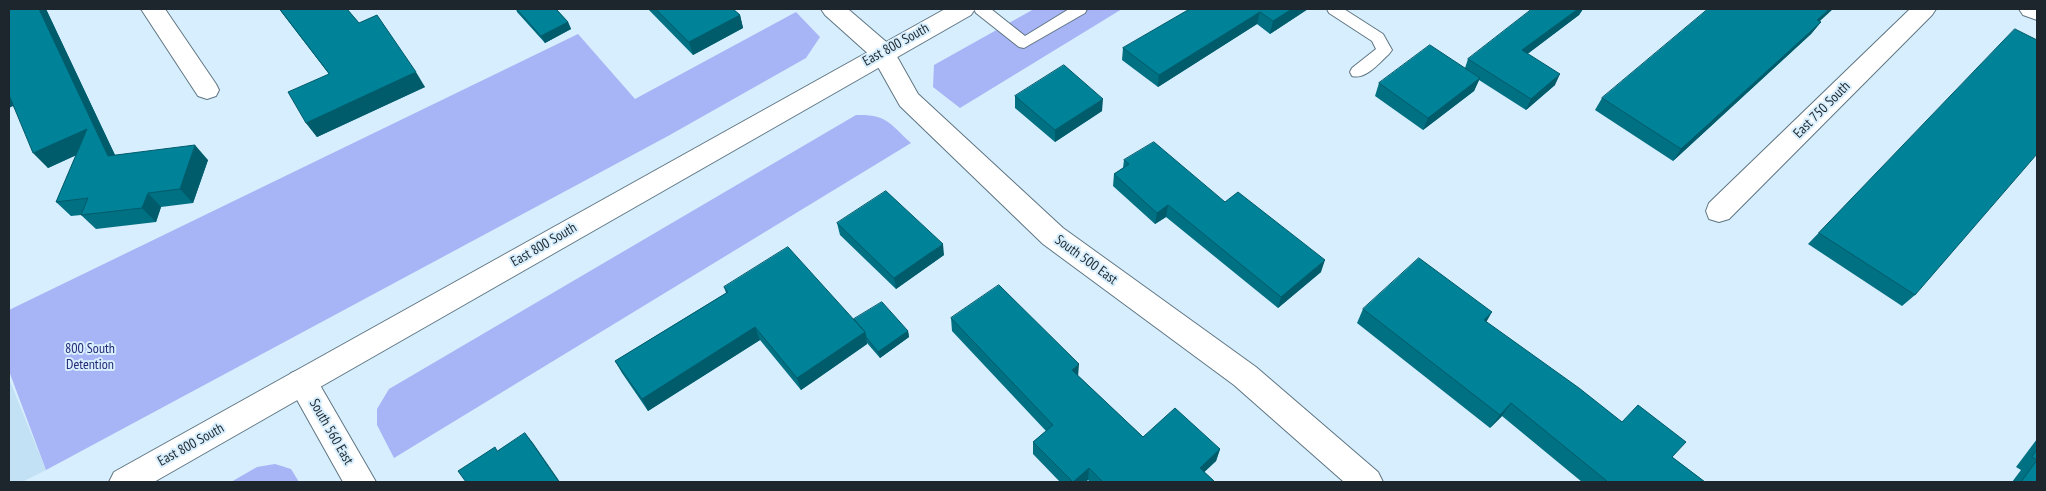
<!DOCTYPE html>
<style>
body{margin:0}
#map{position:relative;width:2046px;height:491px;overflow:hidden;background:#d6eefd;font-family:"PT Sans Narrow",sans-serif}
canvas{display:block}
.frame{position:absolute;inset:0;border:10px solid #1d262c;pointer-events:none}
</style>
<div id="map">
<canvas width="2046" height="491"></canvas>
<div class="frame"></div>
</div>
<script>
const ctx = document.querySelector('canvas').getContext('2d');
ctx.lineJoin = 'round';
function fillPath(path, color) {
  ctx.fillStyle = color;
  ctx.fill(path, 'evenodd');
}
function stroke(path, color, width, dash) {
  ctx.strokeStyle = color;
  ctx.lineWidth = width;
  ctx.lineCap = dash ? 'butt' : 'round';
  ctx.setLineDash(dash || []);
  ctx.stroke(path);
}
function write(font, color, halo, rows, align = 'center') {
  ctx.font = font + ' "PT Sans Narrow",sans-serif';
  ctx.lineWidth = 4;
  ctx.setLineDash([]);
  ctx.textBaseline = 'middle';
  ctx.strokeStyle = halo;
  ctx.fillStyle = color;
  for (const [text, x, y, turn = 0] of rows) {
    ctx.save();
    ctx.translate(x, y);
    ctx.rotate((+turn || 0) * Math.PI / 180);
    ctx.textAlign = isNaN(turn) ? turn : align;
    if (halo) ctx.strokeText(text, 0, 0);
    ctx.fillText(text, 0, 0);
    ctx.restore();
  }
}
fillPath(new Path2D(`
 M 9,379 L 46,470 L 22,482 L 9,482 Z`), '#c2e1f4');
fillPath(new Path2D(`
 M 1034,9 L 1122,9 L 960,108 L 933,87 L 934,65 Z
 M 796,12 L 820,37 L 806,58 L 668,136 L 46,470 L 9,371 L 9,310 L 578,34 L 635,99 Z
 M 856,115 C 887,114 890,124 911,143 L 394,458 L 377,425 L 377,409 L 389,389 Z
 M 275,464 L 291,469 L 299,482 L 231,482 L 257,467 Z`), '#a7b4f6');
const service = new Path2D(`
 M 974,9 L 991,9 L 1025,36 L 1069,9 L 1087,9 L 1085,13 L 1024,48 L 1019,47 L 976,13 Z
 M 1327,9 L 1344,9 L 1383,34 L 1392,50 L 1389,54 C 1380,62 1366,80 1352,76 L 1350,72 L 1352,68 L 1376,49 L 1372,41 L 1329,13 Z`);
const minor = new Path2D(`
 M 141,9 L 165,9 L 216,84 L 219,90 L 216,96 L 207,99 L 198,96 Z
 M 821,9 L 848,9 L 891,46 L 918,94 L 1063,228 L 1256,367 L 1378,472 L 1383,482 L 1344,482 L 1234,385 L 1043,244 L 900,106 L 873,58 L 825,15 Z
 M 1910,9 L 1936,9 L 1932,15 L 1729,219 L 1719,222 L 1709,219 L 1706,211 L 1709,203 Z
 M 302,369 L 313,373 L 376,482 L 343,482 L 287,382 L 291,373 Z`);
const tertiary = new Path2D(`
 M 2019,9 L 2037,9 L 2037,20 L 2023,15 Z`);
const secondary = new Path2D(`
 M 945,9 L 975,9 L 971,15 L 154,482 L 109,482 L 114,472 Z`);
stroke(service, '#5f7582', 2);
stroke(minor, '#5f7582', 2);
stroke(tertiary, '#5f7582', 2);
stroke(secondary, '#5f7582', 2);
fillPath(service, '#fff');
fillPath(minor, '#fff');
fillPath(tertiary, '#fff');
fillPath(secondary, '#fff');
fillPath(new Path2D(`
 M 9,9 L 46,9 L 115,155 L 208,160 L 193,203 L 161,207 L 156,222 L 96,229 L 81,215 L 71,216 L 56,202 L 76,155 L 48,168 L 13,106 Z
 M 279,9 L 347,9 L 359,23 L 425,87 L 317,137 L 306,123 L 329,74 Z
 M 516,9 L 556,9 L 568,22 L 571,29 L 545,43 L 517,12 Z
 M 648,9 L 733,9 L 740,15 L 743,28 L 693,55 Z
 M 1190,9 L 1308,9 L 1270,34 L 1257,24 L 1158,87 L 1122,60 L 1123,48 Z
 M 1578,9 L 1583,9 L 1579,15 L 1527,54 L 1555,85 L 1526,110 L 1479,80 L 1474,91 L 1423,130 L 1375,96 L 1379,83 L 1465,68 L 1468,59 Z
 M 1819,21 L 1821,22 L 1811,34 L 1673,161 L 1595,110 L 1602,98 Z
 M 2015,29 L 1915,295 L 1902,306 L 1808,244 Z
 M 1015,96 L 1102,111 L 1055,142 L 1015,108 Z
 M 1124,160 L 1225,202 L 1321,272 L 1278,308 L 1166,217 L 1155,224 L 1113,186 L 1114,174 L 1123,168 Z
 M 837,223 L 944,255 L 896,289 L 840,235 Z
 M 724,287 L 854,319 L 908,331 L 909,337 L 880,358 L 867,343 L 867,344 L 801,390 L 760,340 L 648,411 L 622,373 L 615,361 L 726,293 Z
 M 1363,309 L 1486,322 L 1622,422 L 1672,457 L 1705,482 L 1582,482 L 1502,416 L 1490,428 L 1357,323 Z
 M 951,318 L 1078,376 L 1143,437 L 1220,449 L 1216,461 L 1204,472 L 1215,482 L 1090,482 L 1088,480 L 1085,482 L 1060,482 L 1033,454 L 1033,442 L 1046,431 L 952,331 Z
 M 2037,439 L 2037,482 L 2012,482 L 2021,470 L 2016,467 Z`), '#007083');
fillPath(new Path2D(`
 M 39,9 L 46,9 L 122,170 L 108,156 Z
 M 1292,9 L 1308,9 L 1270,34 L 1273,21 Z
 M 1578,9 L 1583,9 L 1579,15 L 1517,62 L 1522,50 Z
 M 1829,9 L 1833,9 L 1808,32 L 1817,20 Z
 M 1260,12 L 1257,24 L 1158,87 L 1159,75 Z
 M 740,15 L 743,28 L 693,55 L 689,42 Z
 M 568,22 L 571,29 L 545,43 L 541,36 Z
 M 1821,22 L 1811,34 L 1673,161 L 1681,149 Z
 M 416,72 L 425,87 L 317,137 L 306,123 Z
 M 1560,74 L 1555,85 L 1526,110 L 1531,99 Z
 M 1480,78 L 1474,91 L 1423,130 L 1428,118 Z
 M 9,91 L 21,102 L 9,108 Z
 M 1103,99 L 1102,111 L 1055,142 L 1055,130 Z
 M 87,129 L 101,144 L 48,168 L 33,153 Z
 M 195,145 L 208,160 L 193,203 L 180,189 Z
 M 148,193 L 161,207 L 156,222 L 142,208 Z
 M 1168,205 L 1166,217 L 1155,224 L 1157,213 Z
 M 943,244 L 944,255 L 896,289 L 894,278 Z
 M 1325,260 L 1321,272 L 1278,308 L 1281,297 Z
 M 1492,312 L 1484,326 L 1484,320 Z
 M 755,327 L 760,340 L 648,411 L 642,399 Z
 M 908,331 L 909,337 L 880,358 L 878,352 Z
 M 865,332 L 867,344 L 801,390 L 797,378 Z
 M 1079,364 L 1078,377 L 1072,370 Z
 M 1511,403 L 1502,416 L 1490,428 L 1500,415 Z
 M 525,433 L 533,443 L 560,482 L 559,482 Z
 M 1220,449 L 1216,461 L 1196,480 L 1200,468 Z
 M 1089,468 L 1088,480 L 1085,482 L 1073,482 Z`), '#005b6a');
const building = new Path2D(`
 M 9,9 L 39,9 L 108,156 L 195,145 L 180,189 L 148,193 L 142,208 L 81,215 L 88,198 L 56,202 L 87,129 L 33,153 L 9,95 Z
 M 280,9 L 347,9 L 359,23 L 377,15 L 416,72 L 306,123 L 288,92 L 329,74 Z
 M 517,9 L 556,9 L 568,22 L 541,36 Z
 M 656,9 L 733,9 L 740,15 L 689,42 Z
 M 1190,9 L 1292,9 L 1273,21 L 1260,12 L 1159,75 L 1123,48 Z
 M 1532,9 L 1578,9 L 1522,50 L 1560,74 L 1531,99 L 1468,59 Z
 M 1708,9 L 1829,9 L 1817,20 L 1821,22 L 1681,149 L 1602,98 Z
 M 2015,29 L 2037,40 L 2037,154 L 1915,295 L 1819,233 Z
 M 1430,45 L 1480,78 L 1428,118 L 1379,83 Z
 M 1064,65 L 1103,99 L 1055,130 L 1015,96 Z
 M 1154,142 L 1225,202 L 1238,192 L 1325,260 L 1281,297 L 1168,205 L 1157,213 L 1114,174 L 1129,164 L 1124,160 Z
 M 886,191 L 943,244 L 894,278 L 837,223 Z
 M 788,247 L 865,332 L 797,378 L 755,327 L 642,399 L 615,361 L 728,292 L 724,287 Z
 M 1419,258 L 1492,312 L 1484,320 L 1579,388 L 1622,422 L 1638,405 L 1686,442 L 1672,457 L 1705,482 L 1608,482 L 1511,403 L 1500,415 L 1363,309 Z
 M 999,285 L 1079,364 L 1072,370 L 1143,437 L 1175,408 L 1220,449 L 1200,468 L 1215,482 L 1103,482 L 1089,468 L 1073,482 L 1033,442 L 1053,425 L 951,318 Z
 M 882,302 L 908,331 L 878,352 L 866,337 L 865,332 L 854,319 Z
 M 525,433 L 559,482 L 466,482 L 458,471 L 495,447 L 497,451 Z
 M 2037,450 L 2037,482 L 2021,482 L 2037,460 L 2032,457 Z`);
fillPath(building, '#008298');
stroke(building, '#005b6a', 1);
write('14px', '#1d262c', '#d6eefd', [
 ["East 800 South",896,45,-29],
 ["East 750 South",1822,110,-45],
 ["East 800 South",544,245,-30],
 ["South 500 East",1086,260,36],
 ["South 560 East",331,432,60],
 ["East 800 South",191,445,-29]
]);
write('14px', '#272976', '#d6eefd', [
 ["800 South",90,349],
 ["Detention",90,365]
]);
</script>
